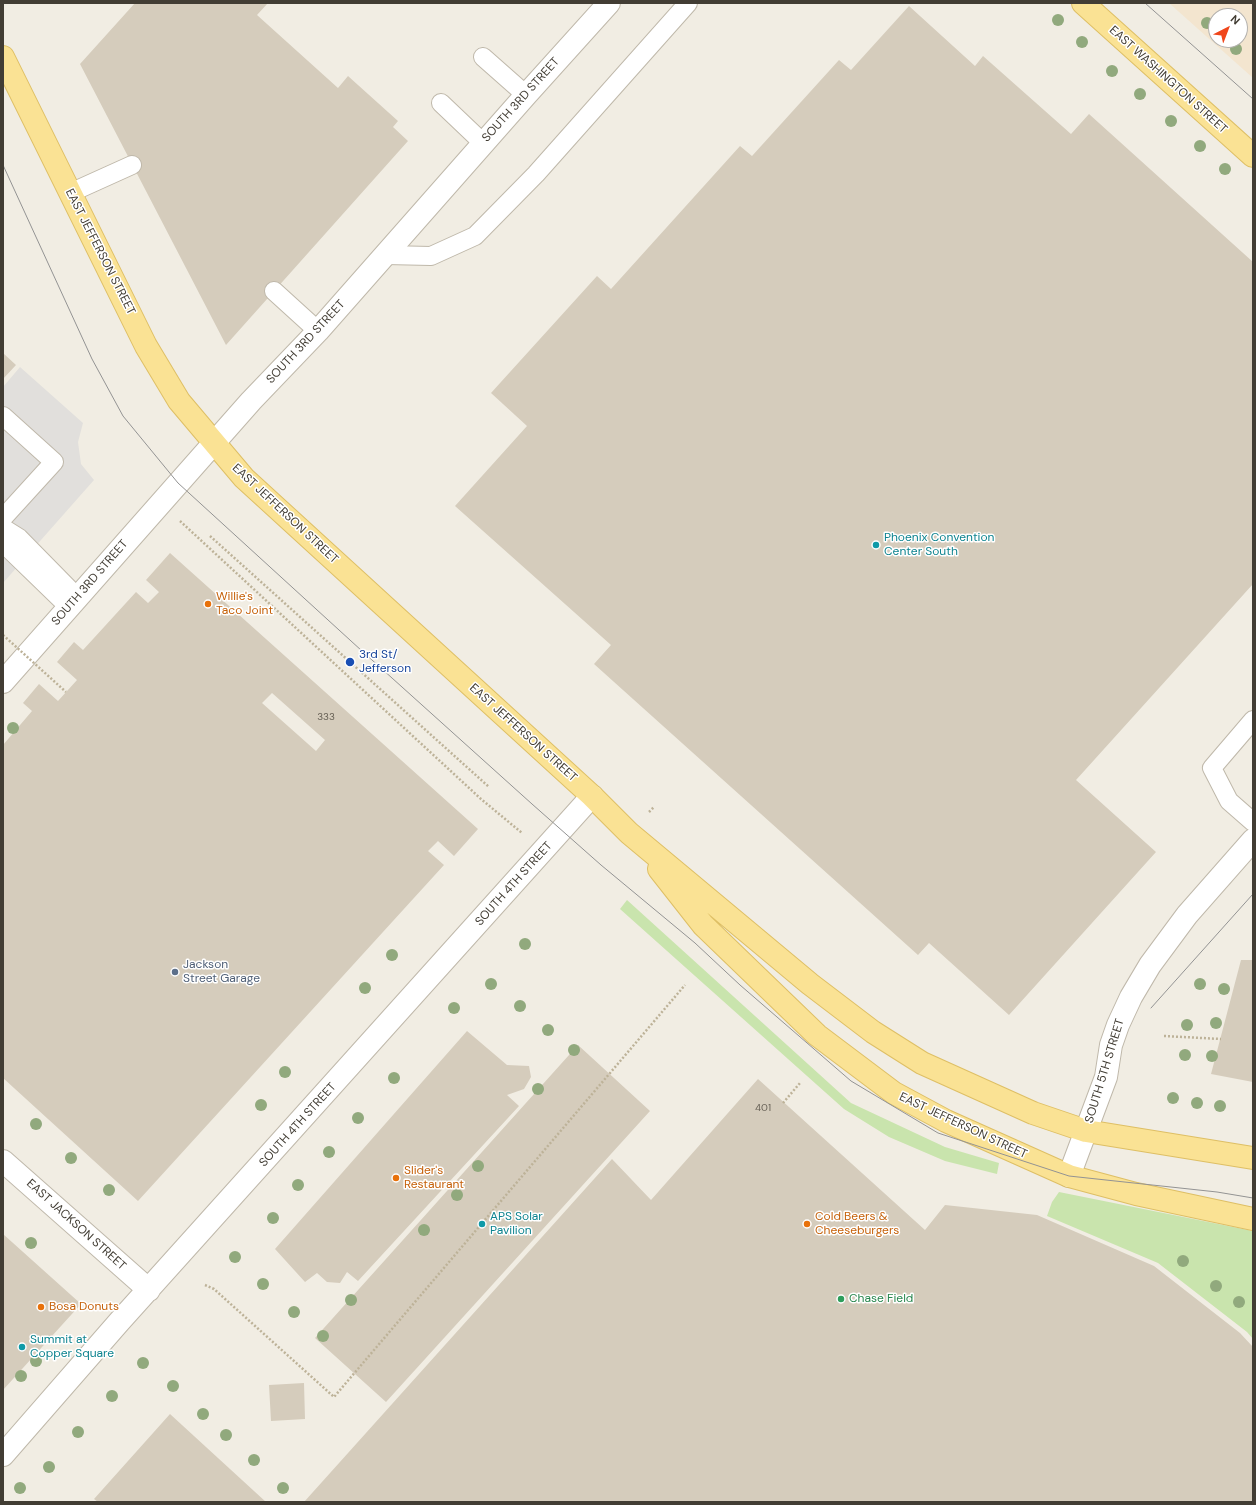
<!DOCTYPE html>
<style>
body{margin:0}
#map{position:relative;width:1256px;height:1505px;overflow:hidden;background:#f1ede3;font-family:"DM Sans",sans-serif}
canvas{display:block}
.frame{position:absolute;inset:0;border:4px solid #423d34;pointer-events:none}
.north{position:absolute;left:1208px;top:8px;width:40px;height:40px;box-sizing:border-box;background:#fff;border:1px solid #b3b1ae;border-radius:50%;rotate:42deg;font-size:11px;font-weight:700;line-height:16px;text-align:center;color:#423d34}
.north::after{content:'';display:block;margin:auto;width:14px;height:18px;background:#f0461b;clip-path:polygon(50% 0,100% 100%,50% 72%,0 100%)}
</style>
<div id="map">
<canvas width="1256" height="1505"></canvas>
<div class="frame"></div>
<div class="north">N</div>
</div>
<script>
const ctx = document.querySelector('canvas').getContext('2d');
ctx.lineJoin = 'round';
function fillPath(path, color) {
  ctx.fillStyle = color;
  ctx.fill(path, 'evenodd');
}
function stroke(path, color, width, dash) {
  ctx.strokeStyle = color;
  ctx.lineWidth = width;
  ctx.lineCap = dash ? 'butt' : 'round';
  ctx.setLineDash(dash || []);
  ctx.stroke(path);
}
function write(font, color, halo, rows, align = 'center') {
  ctx.font = font + ' "DM Sans",sans-serif';
  ctx.lineWidth = 3;
  ctx.setLineDash([]);
  ctx.textBaseline = 'middle';
  ctx.strokeStyle = halo;
  ctx.fillStyle = color;
  for (const [text, x, y, turn = 0] of rows) {
    ctx.save();
    ctx.translate(x, y);
    ctx.rotate((+turn || 0) * Math.PI / 180);
    ctx.textAlign = isNaN(turn) ? turn : align;
    if (halo) ctx.strokeText(text, 0, 0);
    ctx.fillText(text, 0, 0);
    ctx.restore();
  }
}
fillPath(new Path2D(`
 M 1169,3 L 1253,3 L 1253,78 ZM 1216,16 L 1240,16 L 1240,40 L 1216,40 Z`), '#f3e5cf');
fillPath(new Path2D(`
 M 627,900 L 851,1103 L 945,1147 L 999,1163 L 997,1174 L 945,1161 L 889,1137 L 844,1109 L 620,909 Z
 M 1059,1192 L 1253,1231 L 1253,1339 L 1247,1332 L 1158,1263 L 1047,1216 L 1052,1202 Z`), '#c9e4ad');
fillPath(new Path2D(`
 M 20,367 L 83,423 L 78,442 L 81,464 L 94,480 L 3,583 L 3,387 Z`), '#e1dfdc');
fillPath(new Path2D(`
 M 135,3 L 268,3 L 257,15 L 338,88 L 348,76 L 398,121 L 393,127 L 408,141 L 226,345 L 80,64 Z
 M 909,6 L 975,66 L 983,56 L 1071,134 L 1089,114 L 1253,262 L 1253,584 L 1076,780 L 1156,852 L 1009,1015 L 929,943 L 918,955 L 594,664 L 611,645 L 455,506 L 527,426 L 491,393 L 597,276 L 611,289 L 740,146 L 752,156 L 839,60 L 851,70 Z
 M 3,353 L 16,365 L 3,379 Z
 M 170,553 L 478,829 L 454,856 L 438,841 L 428,851 L 444,865 L 138,1201 L 3,1078 L 3,745 L 32,711 L 23,703 L 39,684 L 58,701 L 77,680 L 57,662 L 74,642 L 83,650 L 136,592 L 148,603 L 159,592 L 146,580 ZM 272,693 L 325,740 L 316,751 L 262,703 Z
 M 1241,960 L 1253,960 L 1253,1082 L 1211,1074 Z
 M 467,1031 L 507,1065 L 529,1066 L 531,1077 L 524,1089 L 507,1095 L 519,1106 L 358,1281 L 347,1272 L 340,1283 L 327,1282 L 317,1273 L 305,1282 L 275,1249 Z
 M 578,1045 L 650,1111 L 386,1402 L 315,1338 Z
 M 758,1079 L 925,1230 L 945,1205 L 1037,1215 L 1154,1266 L 1240,1333 L 1253,1347 L 1253,1502 L 304,1502 L 612,1159 L 651,1200 Z
 M 3,1234 L 81,1304 L 3,1390 Z
 M 304,1383 L 305,1419 L 271,1421 L 269,1385 Z
 M 170,1414 L 266,1502 L 98,1502 L 94,1499 Z`), '#d5ccbc');
const service = new Path2D(`
 M 483,57 L 526,95
 M 441,103 L 483,143
 M 70,193 L 132,165
 M 386,255 L 431,256 L 475,236 L 536,174 L 688,3
 M 274,291 L 318,331
 M 3,416 L 54,462 L 3,518
 M 3,528 L 19,538 L 77,597
 M 3,543 L 69,607
 M 1253,720 L 1212,768 L 1229,801 L 1253,822`);
const minor = new Path2D(`
 M 3,682 L 251,401 L 318,331 L 526,95 L 609,3
 M 3,1161 L 149,1290
 M 1069,1176 L 1106,1077 L 1111,1045 L 1118,1025 L 1131,997 L 1150,965 L 1187,915 L 1253,840
 M 3,1455 L 119,1322 L 592,796`);
const primary = new Path2D(`
 M 1083,3 L 1253,156
 M 3,57 L 146,346 L 179,401 L 244,478 L 592,796 L 629,833 L 810,984 L 873,1032 L 922,1063 L 1033,1113 L 1086,1131 L 1253,1158
 M 659,869 L 703,925 L 817,1035 L 894,1093 L 946,1121 L 1069,1176 L 1136,1194 L 1253,1219`);
stroke(service, '#bfb8aa', 20);
stroke(minor, '#bfb8aa', 24);
stroke(primary, '#debf65', 24);
stroke(new Path2D(`
 M 180,521 L 481,799 L 522,833
 M 210,536 L 489,787
 M 649,812 L 654,807
 M 1164,1036 L 1221,1039
 M 783,1103 L 800,1083
 M 205,1285 L 214,1289 L 334,1397 L 685,985`), '#bdb298', 2.5, [2, 2]);
stroke(service, '#fff', 18);
stroke(minor, '#fff', 22);
stroke(primary, '#fae294', 22);
stroke(new Path2D(`
 M 1145,3 L 1253,99
 M 3,165 L 92,359 L 123,416 L 178,483 L 362,651 L 532,804 L 601,865 L 695,943 L 740,985 L 851,1081 L 938,1133 L 1069,1176 L 1217,1192 L 1253,1198
 M 1151,1008 L 1253,894`), '#939393', 1);
stroke(new Path2D(`
 M 3,635 L 66,692`), '#bdb298', 2.5, [2, 2]);
ctx.fillStyle = '#91a97d';
for (const [x, y] of [
 [1058,20],
 [1207,23],
 [1082,42],
 [1236,49],
 [1112,71],
 [1140,94],
 [1171,121],
 [1200,146],
 [1225,169],
 [13,728],
 [525,944],
 [392,955],
 [491,984],
 [1200,984],
 [365,988],
 [1224,989],
 [520,1006],
 [454,1008],
 [1216,1023],
 [1187,1025],
 [548,1030],
 [574,1050],
 [1185,1055],
 [1212,1056],
 [285,1072],
 [394,1078],
 [538,1089],
 [1173,1098],
 [1197,1103],
 [261,1105],
 [1220,1106],
 [358,1118],
 [36,1124],
 [329,1152],
 [71,1158],
 [478,1166],
 [298,1185],
 [109,1190],
 [457,1195],
 [273,1218],
 [424,1230],
 [31,1243],
 [235,1257],
 [1183,1261],
 [263,1284],
 [1216,1286],
 [351,1300],
 [1239,1302],
 [294,1312],
 [323,1336],
 [36,1361],
 [143,1363],
 [21,1376],
 [173,1386],
 [112,1396],
 [203,1414],
 [78,1432],
 [226,1435],
 [254,1460],
 [49,1467],
 [20,1488],
 [283,1488]
]) {
  ctx.beginPath();
  ctx.arc(x, y, 6, 0, 2 * Math.PI);
  ctx.fill();
}
for (const [x, y, r, color] of [
 [876,545,4,"#0f9aa8"],
 [208,604,4,"#e8710a"],
 [350,662,5,"#1a4fb4"],
 [175,972,4,"#5c6f8a"],
 [396,1178,4,"#e8710a"],
 [482,1224,4,"#0f9aa8"],
 [807,1224,4,"#e8710a"],
 [841,1299,4,"#2e9e5b"],
 [41,1307,4,"#e8710a"],
 [22,1347,4,"#0f9aa8"]
]) {
  const dot = new Path2D();
  dot.arc(x, y, r, 0, 2 * Math.PI);
  ctx.fillStyle = color;
  ctx.fill(dot);
  stroke(dot, '#fff', 1.5);
}
write('10px', '#676156', null, [
 ["333",326,717],
 ["401",763,1108]
]);
write('12px', '#423d34', '#fff', [
 ["EAST WASHINGTON STREET",1168,80,42],
 ["SOUTH 3RD STREET",521,100,-48],
 ["EAST JEFFERSON STREET",100,252,63],
 ["SOUTH 3RD STREET",306,342,-47],
 ["EAST JEFFERSON STREET",285,514,43],
 ["SOUTH 3RD STREET",90,583,-49],
 ["EAST JEFFERSON STREET",523,733,42],
 ["SOUTH 4TH STREET",514,884,-48],
 ["SOUTH 5TH STREET",1105,1071,-73],
 ["SOUTH 4TH STREET",298,1125,-48],
 ["EAST JEFFERSON STREET",963,1126,25],
 ["EAST JACKSON STREET",76,1225,42]
]);
write('12px', '#0d838f', '#fff', [
 ["Phoenix Convention",884,538],
 ["Center South",884,552],
 ["APS Solar",490,1217],
 ["Pavilion",490,1231],
 ["Summit at",30,1340],
 ["Copper Square",30,1354]
], 'left');
write('12px', '#c56008', '#fff', [
 ["Willie's",216,597],
 ["Taco Joint",216,611],
 ["Slider's",404,1171],
 ["Restaurant",404,1185],
 ["Cold Beers &",815,1217],
 ["Cheeseburgers",815,1231],
 ["Bosa Donuts",49,1307]
], 'left');
write('12px', '#164399', '#fff', [
 ["3rd St/",359,655],
 ["Jefferson",359,669]
], 'left');
write('12px', '#4e5e75', '#fff', [
 ["Jackson",183,965],
 ["Street Garage",183,979]
], 'left');
write('12px', '#27864d', '#fff', [
 ["Chase Field",849,1299]
], 'left');
</script>
